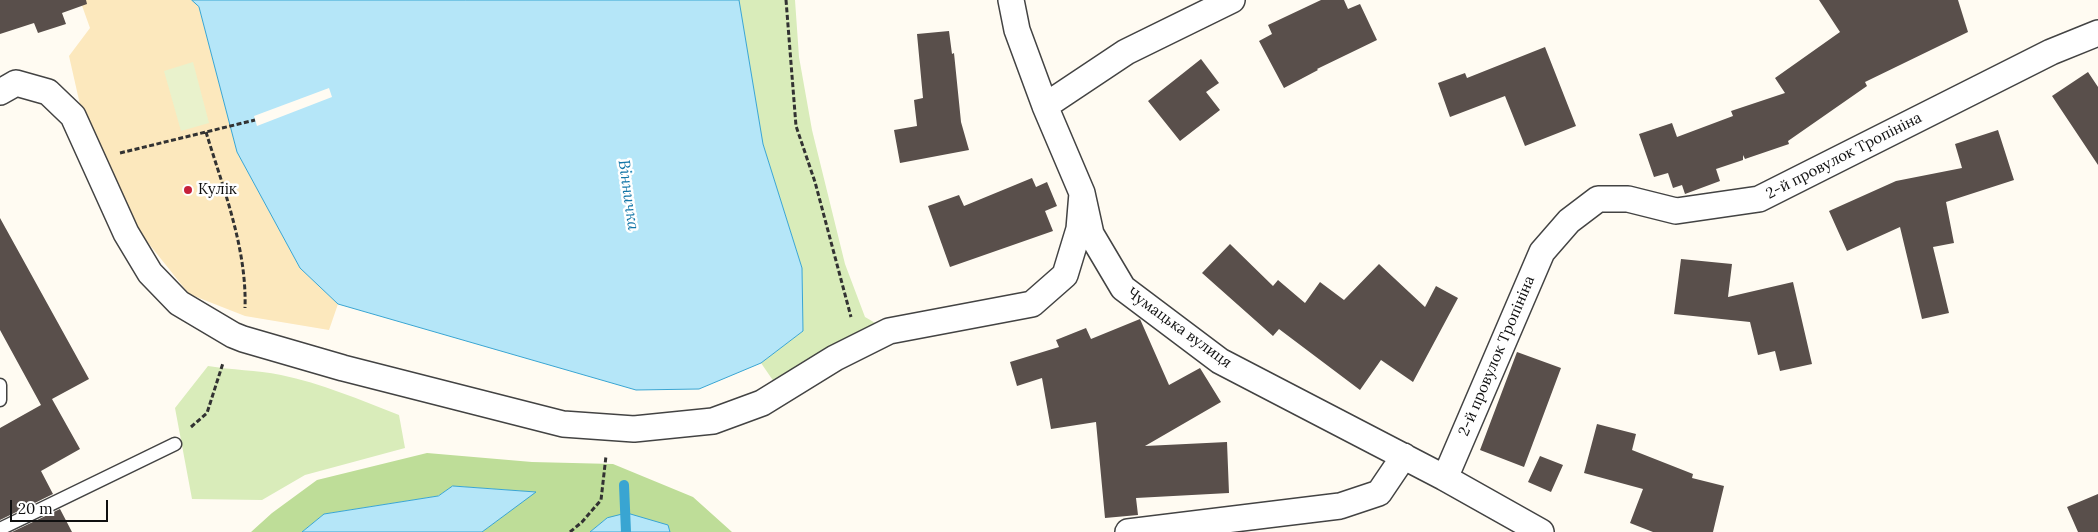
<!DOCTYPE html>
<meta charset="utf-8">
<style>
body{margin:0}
#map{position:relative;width:2098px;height:532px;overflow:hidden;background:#fffbf2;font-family:Lora,serif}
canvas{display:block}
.scale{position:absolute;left:10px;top:500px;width:98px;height:22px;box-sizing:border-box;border:2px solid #101010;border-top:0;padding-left:6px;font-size:15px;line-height:18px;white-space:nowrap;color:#101010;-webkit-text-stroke:4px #fff;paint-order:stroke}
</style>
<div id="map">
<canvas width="2098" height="532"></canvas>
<div class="scale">20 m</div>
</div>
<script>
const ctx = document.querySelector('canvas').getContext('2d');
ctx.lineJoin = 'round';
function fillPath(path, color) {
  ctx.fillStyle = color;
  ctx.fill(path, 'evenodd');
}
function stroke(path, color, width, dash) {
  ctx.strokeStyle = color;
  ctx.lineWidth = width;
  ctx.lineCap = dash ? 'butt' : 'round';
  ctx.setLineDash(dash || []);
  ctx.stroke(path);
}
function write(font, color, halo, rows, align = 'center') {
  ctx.font = font + ' Lora,serif';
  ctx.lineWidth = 5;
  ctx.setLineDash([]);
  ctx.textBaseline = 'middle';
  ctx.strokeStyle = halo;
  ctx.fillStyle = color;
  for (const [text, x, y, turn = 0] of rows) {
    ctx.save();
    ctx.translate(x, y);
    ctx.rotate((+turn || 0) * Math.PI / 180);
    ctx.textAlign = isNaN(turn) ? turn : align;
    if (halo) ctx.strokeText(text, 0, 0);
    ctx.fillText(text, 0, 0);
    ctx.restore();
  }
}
fillPath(new Path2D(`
 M 739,0 L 795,0 L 799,57 L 812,130 L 845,264 L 865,317 L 889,331 L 781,392 L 761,363 L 803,331 L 802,268 L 763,144 Z
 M 208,366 C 232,370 256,370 281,375 C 321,383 360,400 399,415 L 405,448 L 305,475 L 262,500 L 192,499 L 175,408 Z`), '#d9ecba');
fillPath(new Path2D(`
 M 427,453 L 532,462 L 613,464 L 693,497 L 732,532 L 670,532 L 668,525 L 607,518 L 590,532 L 482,532 L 535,492 L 453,486 L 438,496 L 324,514 L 302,532 L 251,532 L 272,513 L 317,480 Z`), '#bedd98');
fillPath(new Path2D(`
 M 80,0 L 192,0 L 199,7 L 237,152 L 300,268 L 338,304 L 329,330 L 245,316 L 189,294 L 137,229 L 81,109 L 69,56 L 90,28 Z`), '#fce8bd');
fillPath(new Path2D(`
 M 193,62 L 209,123 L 181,131 L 164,71 Z`), '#e9f2cc');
const water = new Path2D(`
 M 192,0 L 739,0 L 763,144 L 802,268 L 803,331 L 761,363 L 699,389 L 636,390 L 338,304 L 300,268 L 237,152 L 199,7 Z
 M 453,486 L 536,492 L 482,532 L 302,532 L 324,514 L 438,496 Z
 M 627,513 L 668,525 L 670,532 L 590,532 L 607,518 Z`);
fillPath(water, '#b5e6f8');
stroke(water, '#39a5d2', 1);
fillPath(new Path2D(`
 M 329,88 L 332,97 L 257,126 L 254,116 Z`), '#fffbf2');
stroke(new Path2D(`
 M 624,485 L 626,532`), '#39a5d2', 10);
fillPath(new Path2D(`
 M 0,0 L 86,0 L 87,4 L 62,13 L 66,24 L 38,33 L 34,23 L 0,34 Z
 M 1321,0 L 1344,0 L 1348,9 L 1360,4 L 1377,40 L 1317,69 L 1318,70 L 1284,88 L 1259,41 L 1272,34 L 1268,25 Z
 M 1819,0 L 1958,0 L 1968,32 L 1865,82 L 1867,86 L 1788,141 L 1789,144 L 1745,159 L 1743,155 L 1743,160 L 1716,169 L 1720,181 L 1685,194 L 1682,185 L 1673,188 L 1668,173 L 1654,177 L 1639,134 L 1672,123 L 1677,137 L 1733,116 L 1731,111 L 1785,93 L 1775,78 L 1840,32 Z
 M 949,31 L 952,54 L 954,53 L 961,122 L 969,150 L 900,163 L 894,130 L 917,126 L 914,100 L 923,98 L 917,34 Z
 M 1545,47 L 1576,126 L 1525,146 L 1505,96 L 1450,117 L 1438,83 L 1465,73 L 1467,78 Z
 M 1201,59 L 1219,83 L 1206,92 L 1220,110 L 1180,141 L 1148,101 Z
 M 2088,72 L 2098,87 L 2098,165 L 2052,96 Z
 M 1998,130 L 2014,180 L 1946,202 L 1954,243 L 1933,247 L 1949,313 L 1922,319 L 1900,227 L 1847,251 L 1829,211 L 1896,181 L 1962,168 L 1955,144 Z
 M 1032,178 L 1036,187 L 1047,182 L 1057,206 L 1045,211 L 1053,231 L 950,267 L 928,206 L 959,195 L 964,206 Z
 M 0,218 L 89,379 L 52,399 L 80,449 L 41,471 L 53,494 L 0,520 L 0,428 L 41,405 L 0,330 Z
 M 1230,244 L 1273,286 L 1278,280 L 1305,303 L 1320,282 L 1344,300 L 1379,264 L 1425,307 L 1436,286 L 1458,298 L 1413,382 L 1381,360 L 1360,390 L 1279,329 L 1273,336 L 1202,273 Z
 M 1681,259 L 1732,264 L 1728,297 L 1793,282 L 1812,364 L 1780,371 L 1775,351 L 1758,355 L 1750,322 L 1674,314 Z
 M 1140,319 L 1169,385 L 1200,368 L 1221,402 L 1145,446 L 1227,442 L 1229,493 L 1136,498 L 1138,515 L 1105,518 L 1096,422 L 1051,429 L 1042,378 L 1017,386 L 1010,362 L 1059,347 L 1056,340 L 1086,328 L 1091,339 Z
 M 1517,352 L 1561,368 L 1524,467 L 1480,450 Z
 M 1597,424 L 1636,434 L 1632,450 L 1693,474 L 1692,478 L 1724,486 L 1713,532 L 1653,532 L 1630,523 L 1643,489 L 1584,473 Z
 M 1540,456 L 1563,465 L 1551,492 L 1528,482 Z
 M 2098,494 L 2098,532 L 2078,532 L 2067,507 Z
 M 60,509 L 72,532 L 12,532 Z`), '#594f4b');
const lane = new Path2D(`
 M 0,385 L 0,400
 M 0,529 L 175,444`);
const street = new Path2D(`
 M 1011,0 L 1017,30 L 1045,106 L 1082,193 L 1091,234 L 1123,288 L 1220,361 L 1445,478 L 1541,532
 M 0,92 L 16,83 L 48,92 L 73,116 L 126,233 L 150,273 L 179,303 L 233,335 L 243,339 L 343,368 L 563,424 L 634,429 L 713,421 L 762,403 L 835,358 L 889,331 L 1032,304 L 1065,275 L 1079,229 L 1082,193
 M 1045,106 L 1126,52 L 1232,0
 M 1445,478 L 1542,252 L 1569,221 L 1598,199 L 1628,199 L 1676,211 L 1759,199 L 2051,52 L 2098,33
 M 1128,532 L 1340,506 L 1379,493 L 1404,456`);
stroke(lane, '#434343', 15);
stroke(street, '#434343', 28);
stroke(new Path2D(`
 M 786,0 L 796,126 L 815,182 L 851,317
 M 206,132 C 223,188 247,248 245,308
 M 120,153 L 255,120
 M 191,427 L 207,413 L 223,363
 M 570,532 L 582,522 L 601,500 L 606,456`), '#323232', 3, [5, 2.5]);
stroke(lane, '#fff', 12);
stroke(street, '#fff', 25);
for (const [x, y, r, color] of [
 [188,190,5,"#c6213a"]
]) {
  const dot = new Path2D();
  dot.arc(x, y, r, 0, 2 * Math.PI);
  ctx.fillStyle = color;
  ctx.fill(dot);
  stroke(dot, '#fff', 2);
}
write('15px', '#101010', '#fff', [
 ["2-й провулок Тропініна",1844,156,-27],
 ["Чумацька вулиця",1179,328,36],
 ["2-й провулок Тропініна",1497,356,-67]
]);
write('15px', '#101010', '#fff', [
 ["Кулік",198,190]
], 'left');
write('italic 16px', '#1376a7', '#fff', [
 ["Вінничка",628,195,82]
]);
</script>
